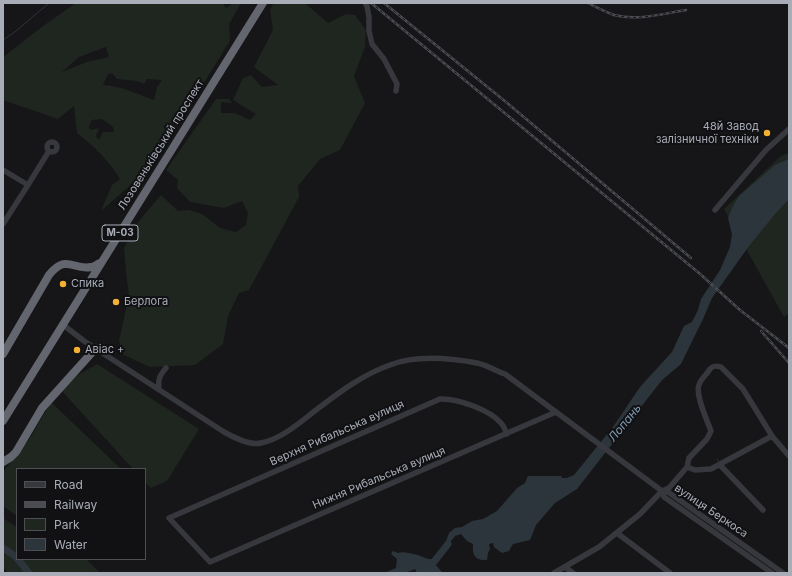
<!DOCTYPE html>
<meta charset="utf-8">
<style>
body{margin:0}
#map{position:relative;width:792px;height:576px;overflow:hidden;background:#161618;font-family:Inter,sans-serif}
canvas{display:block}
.frame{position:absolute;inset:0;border:4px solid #a8adb8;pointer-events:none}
.legend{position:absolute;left:16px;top:468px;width:130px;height:92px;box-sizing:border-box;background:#111113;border:1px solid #4d4f55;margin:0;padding:5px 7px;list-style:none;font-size:12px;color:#a8adb8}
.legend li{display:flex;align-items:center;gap:8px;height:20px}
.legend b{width:20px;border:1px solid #4d4f55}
</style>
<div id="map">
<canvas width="792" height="576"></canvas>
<div class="frame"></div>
<ul class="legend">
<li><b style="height:5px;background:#37383d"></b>Road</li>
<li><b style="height:5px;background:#4a4c52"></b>Railway</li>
<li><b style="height:11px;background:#1e261f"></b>Park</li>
<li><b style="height:11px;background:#2c353c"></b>Water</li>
</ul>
</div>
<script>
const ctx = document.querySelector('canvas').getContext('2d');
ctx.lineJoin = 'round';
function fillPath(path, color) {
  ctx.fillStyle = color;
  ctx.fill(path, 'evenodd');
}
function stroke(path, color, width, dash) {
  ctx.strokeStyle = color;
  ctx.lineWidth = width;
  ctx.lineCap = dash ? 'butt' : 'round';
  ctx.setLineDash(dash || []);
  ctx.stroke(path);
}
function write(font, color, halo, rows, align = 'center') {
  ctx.font = font + ' Inter,sans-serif';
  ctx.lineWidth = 4;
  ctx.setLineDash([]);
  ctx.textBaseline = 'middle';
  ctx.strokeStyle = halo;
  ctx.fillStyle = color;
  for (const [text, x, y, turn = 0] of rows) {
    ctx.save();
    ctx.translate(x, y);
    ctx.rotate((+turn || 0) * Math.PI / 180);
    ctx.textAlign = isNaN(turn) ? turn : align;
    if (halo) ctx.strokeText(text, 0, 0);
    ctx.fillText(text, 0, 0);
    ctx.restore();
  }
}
fillPath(new Path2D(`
 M 76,3 L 223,3 L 226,8 L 231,5 L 230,3 L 241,3 L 229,24 L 230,41 L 152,166 L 101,211 L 112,185 L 120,179 C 107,158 95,148 77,133 L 74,106 L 58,119 L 3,100 L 3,57 L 43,26 ZM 106,47 L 109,57 L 87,62 L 62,72 L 79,57 ZM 112,73 L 117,79 L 137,81 L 144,84 L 147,79 L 162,80 L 157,87 L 154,100 C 138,94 121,86 103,85 L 108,74 ZM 102,119 L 113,127 L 114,132 L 103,132 L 99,140 L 96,136 L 99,128 L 90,130 L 89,126 L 92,120 Z
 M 274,3 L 305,3 L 328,23 L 346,14 L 355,15 L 366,30 L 365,47 L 354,76 L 365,103 L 340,150 L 320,159 L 298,186 L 299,197 L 249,290 L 239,293 L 228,316 L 223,344 L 195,365 L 150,367 L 124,355 L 119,341 L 129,295 L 126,272 L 124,248 L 138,222 L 161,195 L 178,211 L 189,210 L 202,214 L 220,228 L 236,232 L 246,225 L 248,213 L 242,201 L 224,208 L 190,202 L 177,188 L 178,180 L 166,170 L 216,99 L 229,99 L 232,103 L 221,102 L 221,113 L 235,113 L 250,120 L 256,114 L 233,100 L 243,78 L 251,75 L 262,87 L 278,85 L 254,67 L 273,30 L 270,9 Z
 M 789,153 L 789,313 L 784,317 L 724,209 L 781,156 Z
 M 97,364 L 199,429 L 167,481 L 151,488 L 145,482 L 145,469 L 133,469 L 61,390 L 78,375 Z
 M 51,402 L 121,469 L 17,469 L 17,516 L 3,506 L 3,472 L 30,438 Z
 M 3,518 L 17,527 L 17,559 L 86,559 L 100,573 L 9,573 L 3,568 Z`), '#1e261f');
fillPath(new Path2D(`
 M 789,159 L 789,199 L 775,214 L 749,246 L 712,298 L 703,319 L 681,364 L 662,380 L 577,489 L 555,503 L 536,525 L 530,540 L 513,544 L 509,551 L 502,553 L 494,547 L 493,543 L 489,544 L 490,549 L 488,553 L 487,560 C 475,561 472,555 473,544 L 467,541 L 461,534 L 455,536 L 442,552 L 449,533 L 455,528 L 462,527 L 472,521 L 483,519 L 497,511 L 517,488 L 525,483 L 528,476 L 561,476 L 562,478 L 567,478 L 574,475 L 613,427 L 640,387 L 672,352 L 684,326 L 692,322 L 698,310 L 701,299 L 720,270 L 730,247 L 732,234 L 728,218 L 732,208 L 739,196 L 775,165 Z
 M 393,551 L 398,553 C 405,550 425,557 432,561 C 436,565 439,569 443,573 L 417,573 L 415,569 L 405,573 L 384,573 L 396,568 L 397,559 L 391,554 Z`), '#2c353c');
stroke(new Path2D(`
 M 3,40 L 16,31 L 49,3
 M 717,459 L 719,462`), '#2c353c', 1);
stroke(new Path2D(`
 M 3,548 L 15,556 L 29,573
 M 424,562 L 433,563 L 448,544`), '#2c353c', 7);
stroke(new Path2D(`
 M 365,3 L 367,6 L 369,17 L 369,31 L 372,44 L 384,59 L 397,84 L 396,91
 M47 147a5 5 0 1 1 10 0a5 5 0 1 1-10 0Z
 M 3,170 L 28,185 L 3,224
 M 28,185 L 49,151
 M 715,210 L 766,150 L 789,129
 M 62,324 L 84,341 L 224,432 C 233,437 250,446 261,443 C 284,438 301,421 320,407 C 341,391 364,374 390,365 C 416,355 450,358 477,363 C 487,365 496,371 505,374 L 662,491 L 668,492 L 783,573
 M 159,390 C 158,380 159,376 166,368
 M 507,434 C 505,430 504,426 501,423 C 490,410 457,398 440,399 L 169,518 L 210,562 L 556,412
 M 720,465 L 763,510
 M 687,467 L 695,470 L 711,469 L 772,436
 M 662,491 L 664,497 L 772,573
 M 617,533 L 670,573
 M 565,567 L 573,573
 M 554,573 L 599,547 L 640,514 L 662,491 L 669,488 L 687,467 L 689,458 L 707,439 L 711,431 C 707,420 695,395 699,385 C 700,380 705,376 708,372 C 711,366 715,365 721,367 L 743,389 L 772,436 L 789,456`), '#37383d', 5.5);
stroke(new Path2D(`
 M 3,354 L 49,275 C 67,253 73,271 91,267 C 94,267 97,264 100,263
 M 3,421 L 263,3
 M 3,462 L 11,457 L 16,452 L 42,408 L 96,348`), '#63666e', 8);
const rail = new Path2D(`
 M 371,3 L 699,273 L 740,310 L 789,348
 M 384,3 L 506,102 L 691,258
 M 588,3 C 596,7 605,12 614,15 C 637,21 662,14 686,10
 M 761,331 L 789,363`);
stroke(rail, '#4a4c52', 2.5);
stroke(rail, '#111113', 1, [3]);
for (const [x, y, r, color] of [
 [767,133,4,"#f2b134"],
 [63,284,4,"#f2b134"],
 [116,302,4,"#f2b134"],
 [77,350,4,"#f2b134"]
]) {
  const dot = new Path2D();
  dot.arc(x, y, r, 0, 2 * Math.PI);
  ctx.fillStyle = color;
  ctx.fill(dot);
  stroke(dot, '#111113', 1.5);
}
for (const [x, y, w] of [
 [120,233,36]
]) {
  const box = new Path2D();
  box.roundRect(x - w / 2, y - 8, w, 16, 3);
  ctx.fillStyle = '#111113';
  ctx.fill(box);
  stroke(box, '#a8adb8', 1);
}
write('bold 10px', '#a8adb8', null, [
 ["М-03",120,233]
]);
write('11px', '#a8adb8', '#111113', [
 ["48й Завод",759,127,"right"],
 ["залізничної техніки",759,140,"right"],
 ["Спика",71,284],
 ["Берлога",124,302],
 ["Авiас +",85,350]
], 'left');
write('11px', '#a8adb8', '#111113', [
 ["Лозовеньківський проспект",161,145,-58],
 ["Верхня Рибальська вулиця",337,433,-24],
 ["Нижня Рибальська вулиця",379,478,-23],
 ["вулиця Беркоса",711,511,34]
]);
write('italic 12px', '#7f9bb3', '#111113', [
 ["Лопань",625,423,-51]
]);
</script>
